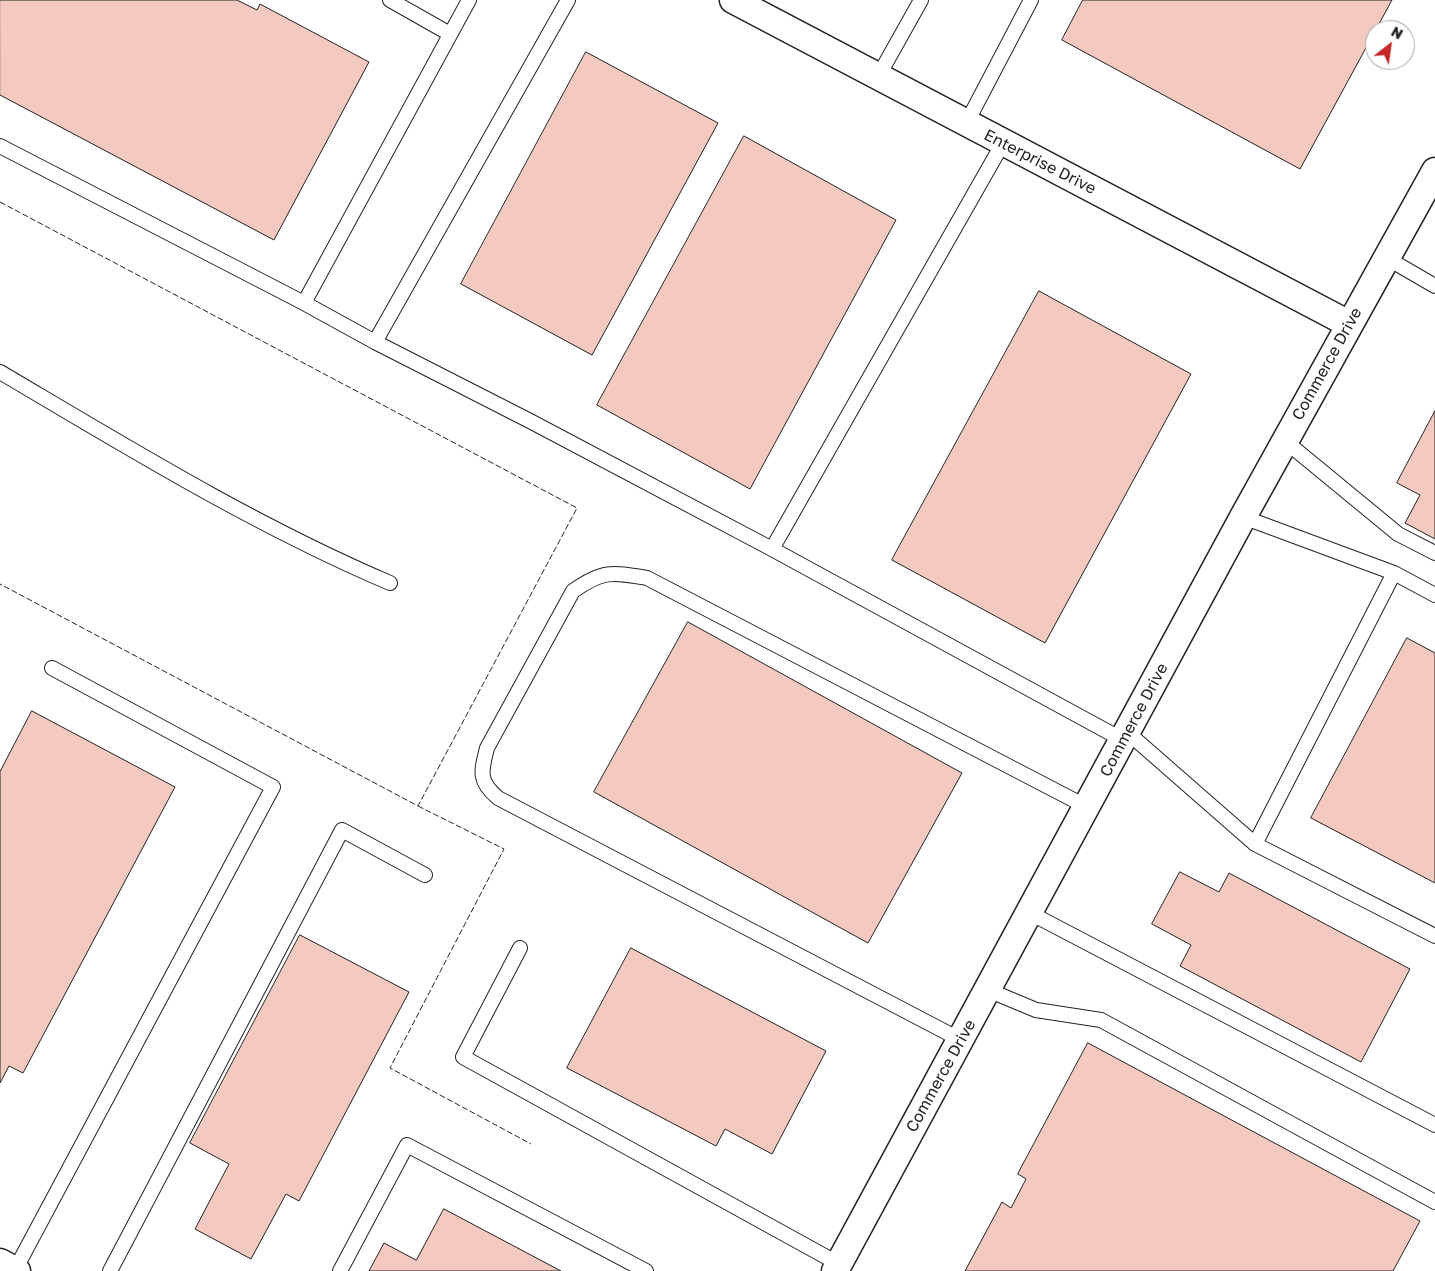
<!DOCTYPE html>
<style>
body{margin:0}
#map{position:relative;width:1435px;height:1271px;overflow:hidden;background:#fff;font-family:"Golos Text",sans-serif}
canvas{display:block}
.north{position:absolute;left:1365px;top:20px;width:50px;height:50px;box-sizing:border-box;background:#fff;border:1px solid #a7a7a7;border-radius:50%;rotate:30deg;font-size:14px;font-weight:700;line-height:20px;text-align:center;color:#222}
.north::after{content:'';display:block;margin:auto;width:18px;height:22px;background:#c62828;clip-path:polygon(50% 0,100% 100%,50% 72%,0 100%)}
</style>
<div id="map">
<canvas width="1435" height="1271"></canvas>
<div class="north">N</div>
</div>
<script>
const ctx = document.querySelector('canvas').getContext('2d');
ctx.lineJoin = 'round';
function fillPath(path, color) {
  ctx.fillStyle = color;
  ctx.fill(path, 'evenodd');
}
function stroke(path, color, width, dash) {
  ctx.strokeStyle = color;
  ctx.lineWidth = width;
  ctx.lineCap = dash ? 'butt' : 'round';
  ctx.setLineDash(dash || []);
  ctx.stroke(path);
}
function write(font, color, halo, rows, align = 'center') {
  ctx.font = font + ' "Golos Text",sans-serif';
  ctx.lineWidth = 4;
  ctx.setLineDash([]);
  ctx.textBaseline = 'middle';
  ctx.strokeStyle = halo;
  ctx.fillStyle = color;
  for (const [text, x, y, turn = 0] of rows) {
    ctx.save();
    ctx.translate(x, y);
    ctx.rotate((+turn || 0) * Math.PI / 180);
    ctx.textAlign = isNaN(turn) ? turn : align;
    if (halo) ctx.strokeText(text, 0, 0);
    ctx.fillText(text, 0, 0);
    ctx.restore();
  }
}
const building = new Path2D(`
 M 0,0 L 237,0 L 257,10 L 260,4 L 369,62 L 274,240 L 0,95 Z
 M 1083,0 L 1392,0 L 1300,169 L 1062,40 Z
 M 586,52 L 718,123 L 592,355 L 461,284 Z
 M 744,136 L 896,220 L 750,489 L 597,405 Z
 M 1039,291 L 1191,374 L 1045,643 L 892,560 Z
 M 1435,411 L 1435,539 L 1405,523 L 1420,495 L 1397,483 Z
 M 688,622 L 962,773 L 868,943 L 594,792 Z
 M 1407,638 L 1435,653 L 1435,883 L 1311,818 Z
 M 32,711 L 175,787 L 23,1073 L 9,1066 L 0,1083 L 0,772 Z
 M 1180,872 L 1219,892 L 1229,873 L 1410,969 L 1361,1062 L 1180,966 L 1191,945 L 1152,924 Z
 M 300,935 L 409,992 L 299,1201 L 286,1194 L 251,1259 L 195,1229 L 229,1164 L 190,1143 Z
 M 631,948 L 826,1051 L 772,1154 L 725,1129 L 716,1146 L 567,1068 Z
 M 1088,1043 L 1420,1221 L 1393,1271 L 965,1271 L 1002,1202 L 1011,1208 L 1026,1179 L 1018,1174 Z
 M 444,1209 L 561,1271 L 369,1271 L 384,1243 L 416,1260 Z`);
fillPath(building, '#f3c9c0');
stroke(building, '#222', 1);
const lane = new Path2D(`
 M 390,0 L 450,34
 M 568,0 L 375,342 L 530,421 L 772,549
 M 879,75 L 921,0
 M 966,124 L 1031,0
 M 1003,143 L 772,549 L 1123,740
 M 0,146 L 304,303 L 469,0
 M 1385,257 L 1435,286
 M 304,303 L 375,342
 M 0,372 C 127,447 254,525 390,583
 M 1285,441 L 1398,534 L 1435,553
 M 1243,517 L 1394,573 L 1435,595
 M 1127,732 L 1255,844 L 1435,936
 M 1255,844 L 1394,573
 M 1030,913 L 1435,1125
 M 520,948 L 463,1057 L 839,1264
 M 988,990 L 1036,1010 L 1101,1020 L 1435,1202
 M 961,1040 L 498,798 C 478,781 481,772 487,748 L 573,591 C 603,570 612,572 647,578 L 1087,807
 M 15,1270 L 273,787 L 52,668
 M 110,1271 L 342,830 L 425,875
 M 340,1271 L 407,1145 L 646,1271`);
const street = new Path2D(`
 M 733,0 L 1349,324
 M 0,1262 L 17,1271
 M 835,1271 L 1243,517 L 1435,171`);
stroke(lane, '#222', 16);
stroke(street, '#222', 29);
stroke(lane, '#fff', 14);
stroke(street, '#fff', 26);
stroke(new Path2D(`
 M 0,202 L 577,508 L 418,806 L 0,584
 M 418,806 L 504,849 L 390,1068 L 531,1144`), '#222', 1, [6, 2.5]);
write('16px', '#222', '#fff', [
 ["Enterprise Drive",1040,162,27],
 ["Commerce Drive",1327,364,-61],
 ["Commerce Drive",1134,720,-62],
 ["Commerce Drive",941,1076,-61]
]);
</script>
